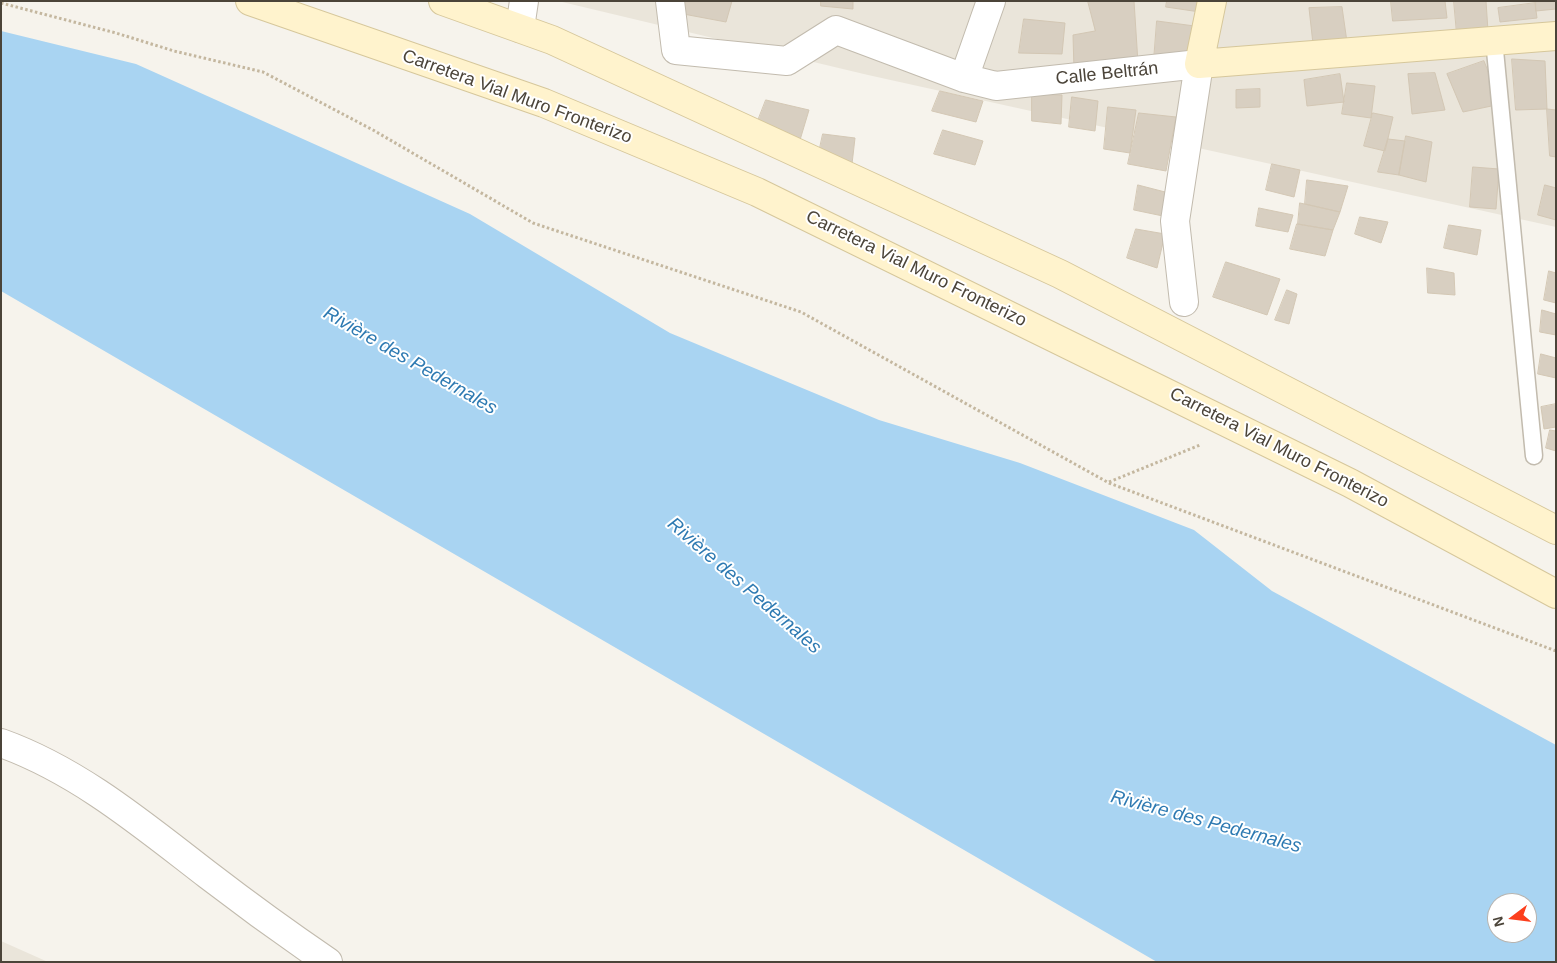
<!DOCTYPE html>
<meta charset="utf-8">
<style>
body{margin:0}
#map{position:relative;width:1557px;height:963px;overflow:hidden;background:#f6f3ec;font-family:Arial,sans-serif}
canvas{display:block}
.frame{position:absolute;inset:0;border:2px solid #4b4439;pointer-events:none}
.north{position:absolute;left:1487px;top:893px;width:50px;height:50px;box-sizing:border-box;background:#fff;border:1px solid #b7b4b0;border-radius:50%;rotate:255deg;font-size:14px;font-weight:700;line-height:20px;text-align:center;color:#4b4439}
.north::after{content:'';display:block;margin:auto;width:18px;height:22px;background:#fc3f1d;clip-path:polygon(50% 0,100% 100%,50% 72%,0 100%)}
</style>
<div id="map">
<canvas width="1557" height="963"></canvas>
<div class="frame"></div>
<div class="north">N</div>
</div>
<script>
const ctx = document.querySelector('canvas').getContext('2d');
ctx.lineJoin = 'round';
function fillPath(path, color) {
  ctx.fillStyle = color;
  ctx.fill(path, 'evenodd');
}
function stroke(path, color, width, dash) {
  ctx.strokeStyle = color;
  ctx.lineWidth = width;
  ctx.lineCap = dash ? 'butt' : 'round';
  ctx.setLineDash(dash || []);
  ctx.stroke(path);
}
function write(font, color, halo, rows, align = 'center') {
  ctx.font = font + ' Arial,sans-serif';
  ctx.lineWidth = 4;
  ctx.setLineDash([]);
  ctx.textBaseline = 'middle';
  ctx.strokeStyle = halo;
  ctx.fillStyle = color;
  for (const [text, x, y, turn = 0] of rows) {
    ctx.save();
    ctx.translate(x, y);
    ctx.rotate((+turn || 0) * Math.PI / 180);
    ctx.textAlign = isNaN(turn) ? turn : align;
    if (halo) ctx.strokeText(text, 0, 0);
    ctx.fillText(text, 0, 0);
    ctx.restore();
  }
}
fillPath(new Path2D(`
 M 558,1 L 1556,1 L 1556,227 L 868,75 Z
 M 1,941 L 48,962 L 1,962 Z`), '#eae5da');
fillPath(new Path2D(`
 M 1,31 L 136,64 L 470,214 L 670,333 L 879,420 L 1020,463 L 1194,530 L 1272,591 L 1556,745 L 1556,962 L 1157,962 L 1,291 ZM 1497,903 L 1527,903 L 1527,933 L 1497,933 Z`), '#a9d4f2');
const building = new Path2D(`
 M 682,1 L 732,1 L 726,22 L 678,13 Z
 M 821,1 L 853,1 L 853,9 L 821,6 Z
 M 1088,1 L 1134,1 L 1138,63 L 1074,70 L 1073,35 L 1095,31 Z
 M 1167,1 L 1202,1 L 1200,12 L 1166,7 Z
 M 1391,1 L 1445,1 L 1447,18 L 1393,21 Z
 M 1454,1 L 1486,1 L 1488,31 L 1457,34 Z
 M 1536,1 L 1556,1 L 1556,9 L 1536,11 Z
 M 1535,3 L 1537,18 L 1500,22 L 1498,8 Z
 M 1342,7 L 1347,42 L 1313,44 L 1309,8 Z
 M 1024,19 L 1065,23 L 1062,54 L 1019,53 Z
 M 1157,21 L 1202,27 L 1193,58 L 1154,60 Z
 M 1512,59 L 1545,61 L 1547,109 L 1516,110 Z
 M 1484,61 L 1501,104 L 1463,112 L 1447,74 Z
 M 1435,73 L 1445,110 L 1412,114 L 1408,74 Z
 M 1340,74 L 1344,102 L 1307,106 L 1304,80 Z
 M 1347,83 L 1375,86 L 1371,118 L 1342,114 Z
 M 1260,89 L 1260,107 L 1236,108 L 1236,90 Z
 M 940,91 L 983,101 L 976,122 L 932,111 Z
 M 1032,94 L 1062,95 L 1061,124 L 1032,121 Z
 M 1072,97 L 1098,101 L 1095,131 L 1069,127 Z
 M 766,100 L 809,110 L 797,150 L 752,136 Z
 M 1108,107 L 1136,110 L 1130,153 L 1104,149 Z
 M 1547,109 L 1556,110 L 1556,157 L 1550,156 Z
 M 1139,113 L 1176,117 L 1166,171 L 1128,164 Z
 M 1373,113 L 1393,117 L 1385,151 L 1364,146 Z
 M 943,130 L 983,141 L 975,165 L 934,154 Z
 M 823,134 L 855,138 L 852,164 L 818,157 Z
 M 1406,136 L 1432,142 L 1426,182 L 1399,175 Z
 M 1388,139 L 1405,141 L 1399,175 L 1378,172 Z
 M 1272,164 L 1300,170 L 1294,197 L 1266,190 Z
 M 1473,167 L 1499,169 L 1496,209 L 1470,207 Z
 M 1307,180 L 1348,186 L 1340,212 L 1305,204 Z
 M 1138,185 L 1169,193 L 1163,216 L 1134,210 Z
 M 1545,185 L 1556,188 L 1556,220 L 1538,215 Z
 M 1300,203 L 1340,212 L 1333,230 L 1298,224 Z
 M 1259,208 L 1293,215 L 1288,232 L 1256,226 Z
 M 1360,217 L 1388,222 L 1381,243 L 1355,234 Z
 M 1297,224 L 1333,230 L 1325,256 L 1290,249 Z
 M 1449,225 L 1481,230 L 1477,255 L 1444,248 Z
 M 1136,229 L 1165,234 L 1157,268 L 1127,258 Z
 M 1226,262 L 1280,279 L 1267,315 L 1213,297 Z
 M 1427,268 L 1454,273 L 1455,295 L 1428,293 Z
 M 1549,271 L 1556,273 L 1556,303 L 1544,300 Z
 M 1287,290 L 1297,294 L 1289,324 L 1275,320 Z
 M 1542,310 L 1556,314 L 1556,335 L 1540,332 Z
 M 1541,354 L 1556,358 L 1556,378 L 1538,374 Z
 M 1556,404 L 1556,427 L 1544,429 L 1541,407 Z
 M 1550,430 L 1556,431 L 1556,451 L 1546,448 Z`);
fillPath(building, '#d8cfc1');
stroke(building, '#d3c7b4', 1);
const lane = new Path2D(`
 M 1494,40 L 1534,456`);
const street = new Path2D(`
 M 670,1 L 676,50 L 787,61 L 836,30 L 964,78 L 996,86 L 1199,64 L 1175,221 L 1184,302
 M 520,28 L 524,1
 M 964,78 L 991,1
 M 1,743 C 79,771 143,825 208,875 C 247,905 287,934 328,962`);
const secondary = new Path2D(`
 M 250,1 L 544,103 L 757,192 L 1350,483 L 1556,594
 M 443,1 L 552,40 L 1060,274 L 1556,530
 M 1212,1 L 1199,64 L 1556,36`);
stroke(lane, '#c2bbae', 19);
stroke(street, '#c2bbae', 30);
stroke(secondary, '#d6c79b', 30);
stroke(new Path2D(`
 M 1,3 L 116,33 L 174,51 L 263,72 L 373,130 L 533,223 L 801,312 L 1109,483 L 1556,651
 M 1109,482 L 1200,445`), '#c4b79f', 3, [2.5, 2.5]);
stroke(lane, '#fff', 16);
stroke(street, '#fff', 28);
stroke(secondary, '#fff3cd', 28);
write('18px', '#4b4439', '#fff', [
 ["Calle Beltrán",1107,74,-6],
 ["Carretera Vial Muro Fronterizo",517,97,20],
 ["Carretera Vial Muro Fronterizo",916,269,26],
 ["Carretera Vial Muro Fronterizo",1279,448,27]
]);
write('italic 19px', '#2e7ab2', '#fff', [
 ["Rivière des Pedernales",410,361,30],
 ["Rivière des Pedernales",744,586,41],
 ["Rivière des Pedernales",1206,822,15]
]);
</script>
